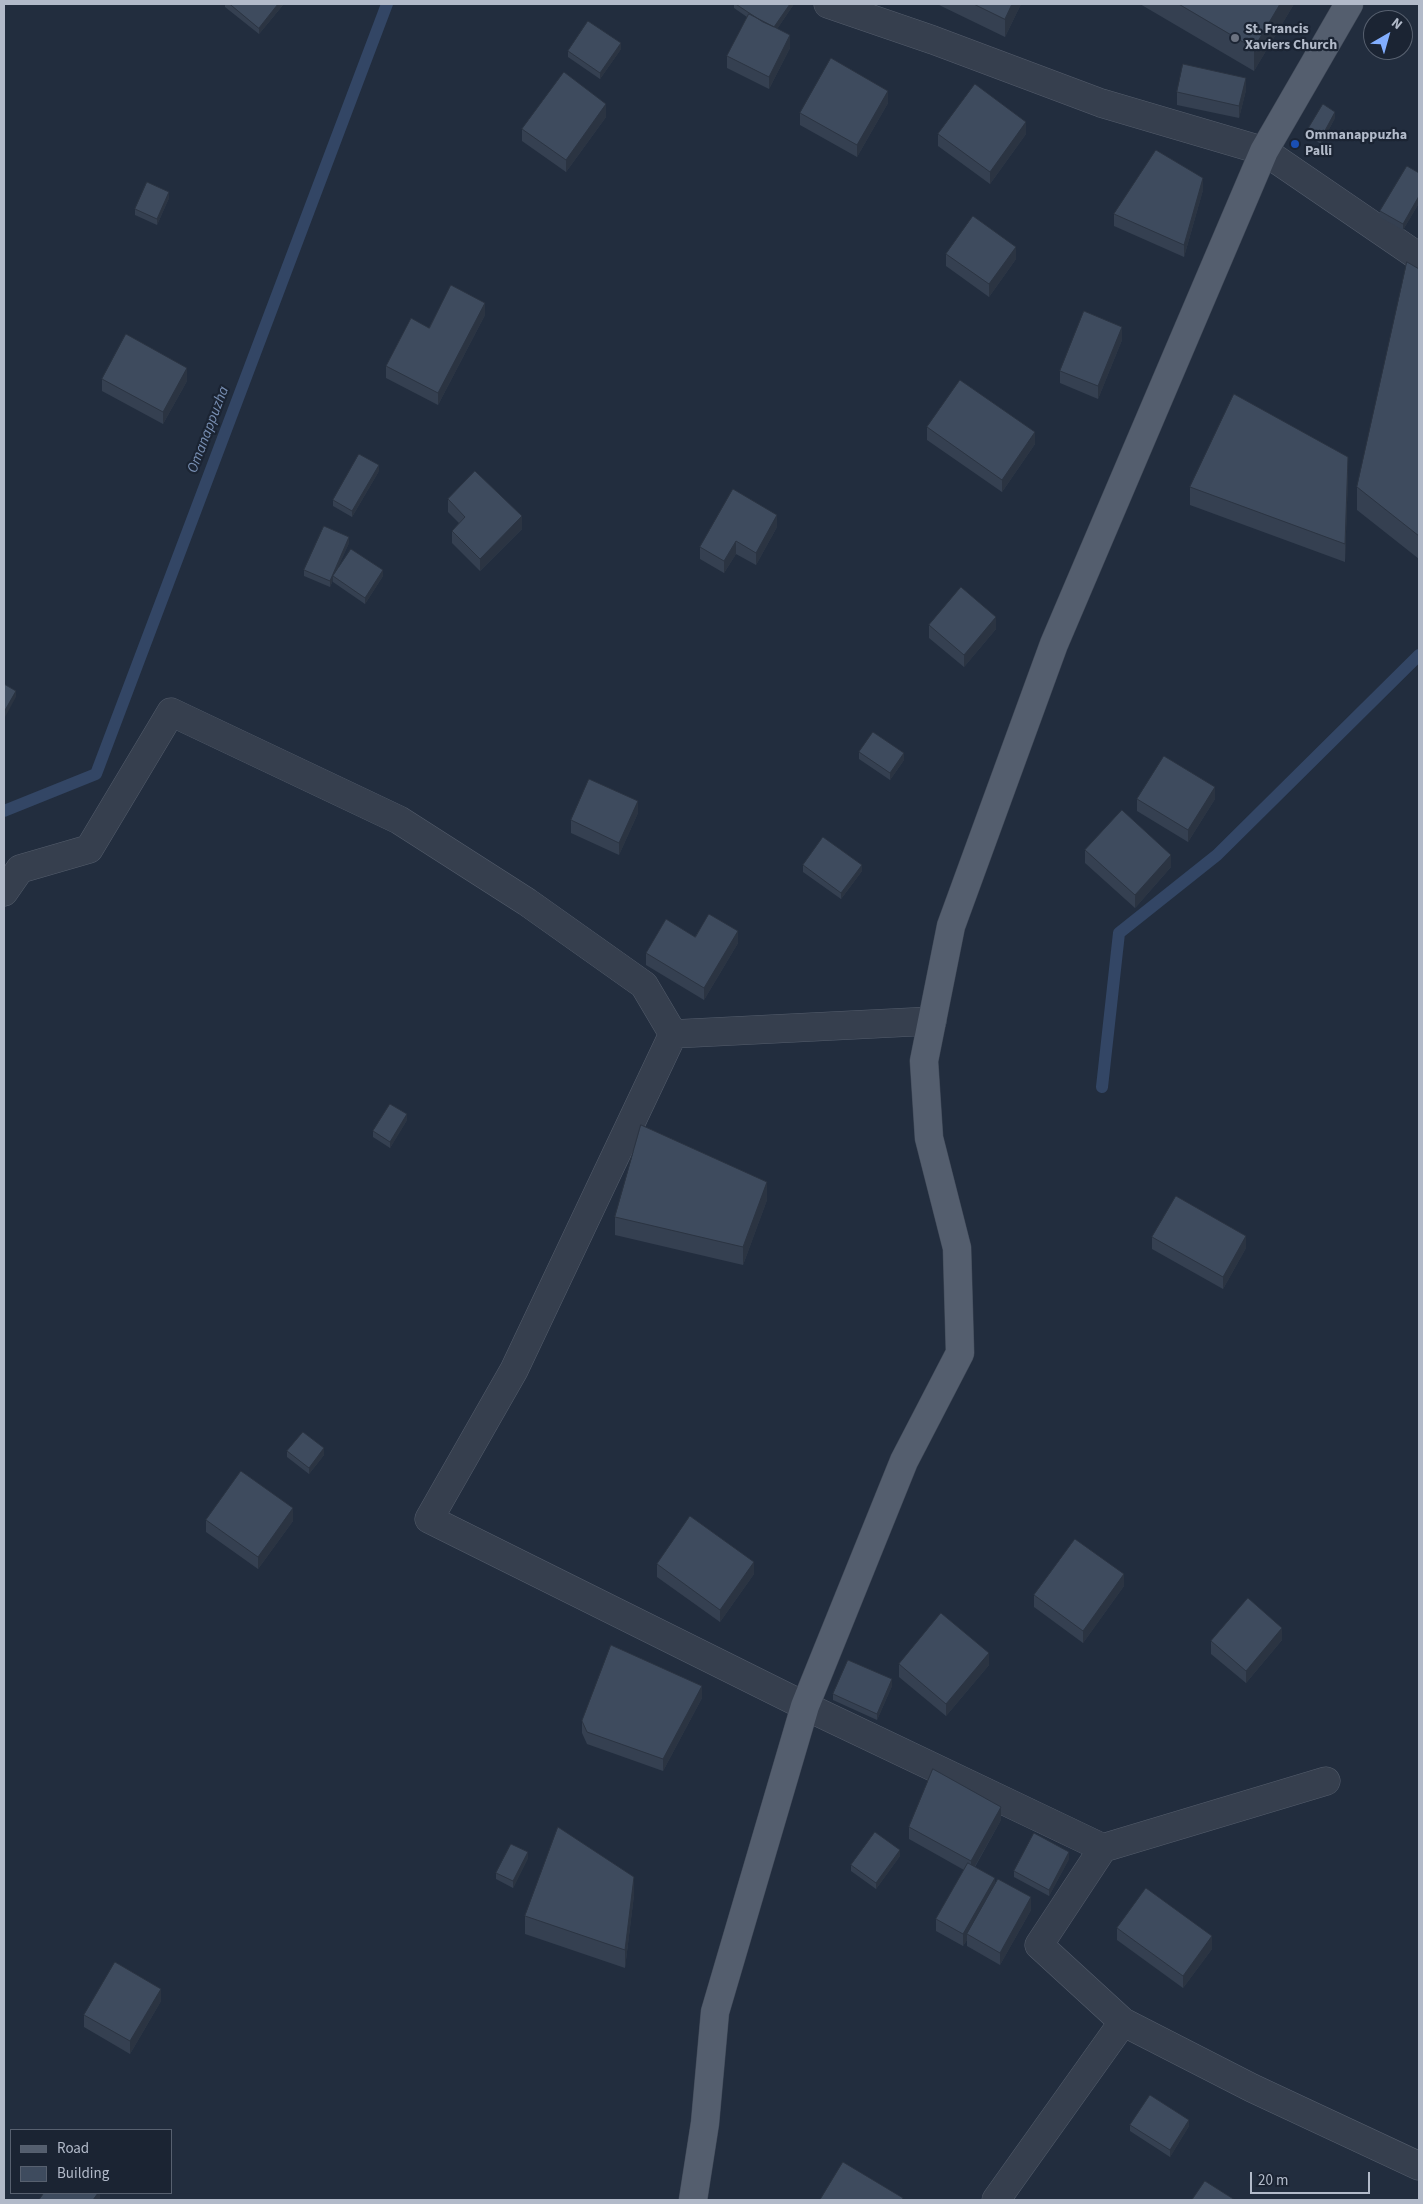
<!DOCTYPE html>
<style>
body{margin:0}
#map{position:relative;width:1423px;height:2204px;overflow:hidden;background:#222d3e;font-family:"Source Sans 3",sans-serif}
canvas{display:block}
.frame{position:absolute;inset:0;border:5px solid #b2bac9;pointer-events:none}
.legend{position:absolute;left:10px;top:2129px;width:162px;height:65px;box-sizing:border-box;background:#1b2433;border:1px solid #57606f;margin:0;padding:6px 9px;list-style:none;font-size:15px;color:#b2bac9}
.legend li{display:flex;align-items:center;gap:10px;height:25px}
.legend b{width:25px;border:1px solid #57606f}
.north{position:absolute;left:1363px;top:10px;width:50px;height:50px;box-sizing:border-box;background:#1b2433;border:1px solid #57606f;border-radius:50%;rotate:38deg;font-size:14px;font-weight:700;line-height:20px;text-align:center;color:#b2bac9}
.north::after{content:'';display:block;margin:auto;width:18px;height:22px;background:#82aefe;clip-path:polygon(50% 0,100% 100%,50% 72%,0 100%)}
.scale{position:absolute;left:1250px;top:2172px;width:120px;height:22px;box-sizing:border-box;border:2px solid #b2bac9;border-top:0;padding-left:6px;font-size:15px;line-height:18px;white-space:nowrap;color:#b2bac9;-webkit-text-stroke:4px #1b2433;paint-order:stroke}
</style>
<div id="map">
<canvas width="1423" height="2204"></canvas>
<div class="frame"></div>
<ul class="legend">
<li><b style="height:6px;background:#545e6e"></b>Road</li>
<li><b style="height:14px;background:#3e4b5e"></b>Building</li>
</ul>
<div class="north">N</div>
<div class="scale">20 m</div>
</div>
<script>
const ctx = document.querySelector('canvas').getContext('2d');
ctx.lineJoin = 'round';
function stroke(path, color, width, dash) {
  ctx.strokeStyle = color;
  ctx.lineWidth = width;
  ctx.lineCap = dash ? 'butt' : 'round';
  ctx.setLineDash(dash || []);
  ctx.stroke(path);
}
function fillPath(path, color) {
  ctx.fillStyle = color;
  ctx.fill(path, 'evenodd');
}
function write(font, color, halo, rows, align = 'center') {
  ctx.font = font + ' "Source Sans 3",sans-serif';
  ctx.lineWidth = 4.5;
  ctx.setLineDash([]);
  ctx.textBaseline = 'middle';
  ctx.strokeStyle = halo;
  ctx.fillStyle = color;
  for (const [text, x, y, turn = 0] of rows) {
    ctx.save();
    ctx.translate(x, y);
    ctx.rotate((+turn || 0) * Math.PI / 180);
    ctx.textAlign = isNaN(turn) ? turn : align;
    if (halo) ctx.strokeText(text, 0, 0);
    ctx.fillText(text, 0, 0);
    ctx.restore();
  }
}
stroke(new Path2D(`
 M 4,811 L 96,774 L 387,4
 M 1102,1087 L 1119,933 L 1217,855 L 1419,655`), '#334665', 12);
const minor = new Path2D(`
 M 828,4 L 933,40 L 1101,103 L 1264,151 L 1419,257
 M 4,892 L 20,869 L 89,849 L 171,712 L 399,820 L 527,902 L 644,985 L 673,1034 L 514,1370 L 429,1519 L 805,1706 L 1103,1848 L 1039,1945 L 1123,2022 L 1252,2088 L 1419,2166
 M 673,1034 L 932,1021
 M 1103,1848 L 1326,1781
 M 996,2200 L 1123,2022`);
const major = new Path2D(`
 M 693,2200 L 705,2123 L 715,2012 L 805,1706 L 904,1461 L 960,1353 L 957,1248 L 929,1138 L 924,1061 L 951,926 L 1054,644 L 1264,151 L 1349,4`);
stroke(minor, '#545d6c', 29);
stroke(major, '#3f4857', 29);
stroke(minor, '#363f4e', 28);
stroke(major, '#545e6e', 28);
fillPath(new Path2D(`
 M 225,4 L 283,4 L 283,5 L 259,34 L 225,7 Z
 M 734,4 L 794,4 L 777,29 L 790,48 L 769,89 L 727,68 L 727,56 L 747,17 L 734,8 Z
 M 937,4 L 1021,4 L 1005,37 Z
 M 1140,4 L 1294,4 L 1254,71 Z
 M 621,49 L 600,79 L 568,57 L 568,51 Z
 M 1246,90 L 1239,118 L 1177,105 L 1177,92 Z
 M 888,103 L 857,157 L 800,125 L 800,113 Z
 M 606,117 L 566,172 L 522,141 L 522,129 Z
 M 1335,118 L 1321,144 L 1308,136 L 1308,129 Z
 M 938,134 L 1026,134 L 990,184 L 938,146 Z
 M 1419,173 L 1419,203 L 1403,230 L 1380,217 L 1380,211 Z
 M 1203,190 L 1184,257 L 1114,226 L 1114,214 Z
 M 169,198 L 157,225 L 135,215 L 135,209 Z
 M 946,254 L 1016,259 L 989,297 L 946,266 Z
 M 1419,269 L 1419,559 L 1357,510 L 1357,487 Z
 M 485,315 L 438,405 L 386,378 L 386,366 L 429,328 Z
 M 1122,340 L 1098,399 L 1060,383 L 1060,371 Z
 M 102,379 L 187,381 L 163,424 L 102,391 Z
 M 927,427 L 1035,444 L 1002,492 L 927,440 Z
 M 379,471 L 352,517 L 333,506 L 333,500 Z
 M 1348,475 L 1345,562 L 1190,505 L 1190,487 Z
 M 448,499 L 522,529 L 480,571 L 452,543 L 452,531 L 459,523 L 448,512 Z
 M 777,527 L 756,565 L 736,554 L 724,573 L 700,559 L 700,547 Z
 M 349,543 L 338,567 L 383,576 L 365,604 L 333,582 L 333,580 L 330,587 L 304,576 L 304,570 Z
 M 929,625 L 996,629 L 964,667 L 929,638 Z
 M 859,752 L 904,760 L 890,780 L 859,759 Z
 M 1137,799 L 1215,799 L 1188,842 L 1137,811 Z
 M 638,813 L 619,855 L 571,833 L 571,820 Z
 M 1085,850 L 1171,867 L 1135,908 L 1085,863 Z
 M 803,865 L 862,871 L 841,899 L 803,872 Z
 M 695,937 L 738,943 L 704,1000 L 646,965 L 646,953 Z
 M 407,1120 L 390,1148 L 373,1137 L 373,1131 Z
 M 767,1200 L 743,1265 L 615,1235 L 615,1217 Z
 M 1152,1237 L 1246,1248 L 1223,1289 L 1152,1249 Z
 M 287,1451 L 324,1455 L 309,1474 L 287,1457 Z
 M 206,1520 L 293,1521 L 258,1569 L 206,1532 Z
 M 657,1564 L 754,1574 L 720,1622 L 657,1577 Z
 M 1124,1586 L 1083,1643 L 1034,1607 L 1034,1595 Z
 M 1282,1640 L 1246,1683 L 1211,1654 L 1211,1641 Z
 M 899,1664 L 989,1665 L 946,1716 L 899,1677 Z
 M 892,1686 L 877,1720 L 833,1700 L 833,1694 Z
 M 702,1698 L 663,1771 L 587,1744 L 582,1733 L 582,1721 Z
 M 1001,1820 L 975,1867 L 995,1884 L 1031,1910 L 1000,1965 L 967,1946 L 967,1940 L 963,1946 L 936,1931 L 936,1919 L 964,1870 L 909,1839 L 909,1827 Z
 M 900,1856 L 876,1889 L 851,1871 L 851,1865 Z
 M 528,1858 L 513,1888 L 496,1879 L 496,1873 Z
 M 1069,1859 L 1049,1896 L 1014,1877 L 1014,1871 Z
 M 634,1895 L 625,1968 L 525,1934 L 525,1916 Z
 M 1117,1928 L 1212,1949 L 1183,1988 L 1117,1940 Z
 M 161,2001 L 130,2054 L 84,2027 L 84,2015 Z
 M 1130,2125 L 1189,2126 L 1170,2157 L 1130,2131 Z`), '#354051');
fillPath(new Path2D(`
 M 278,4 L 283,4 L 283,5 L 259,34 L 259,28 Z
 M 790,4 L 794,4 L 773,35 L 773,28 Z
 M 1012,4 L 1021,4 L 1005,37 L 1005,19 Z
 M 1280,4 L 1294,4 L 1254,71 L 1254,48 Z
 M 790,35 L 790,48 L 769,89 L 769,77 Z
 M 621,43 L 621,49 L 600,79 L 600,73 Z
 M 1246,78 L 1246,90 L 1239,118 L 1239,106 Z
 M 888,91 L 888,103 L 857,157 L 857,145 Z
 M 606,104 L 606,117 L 566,172 L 566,160 Z
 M 1335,112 L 1335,118 L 1321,144 L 1321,138 Z
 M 1026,122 L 1026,134 L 990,184 L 990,172 Z
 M 1203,178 L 1203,190 L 1184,257 L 1184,245 Z
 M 169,192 L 169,198 L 157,225 L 157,219 Z
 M 1419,196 L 1419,203 L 1403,230 L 1403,224 Z
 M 1016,247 L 1016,259 L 989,297 L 989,284 Z
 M 485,303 L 485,315 L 438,405 L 438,393 Z
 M 1122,327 L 1122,340 L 1098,399 L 1098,386 Z
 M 187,368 L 187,381 L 163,424 L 163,412 Z
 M 1035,432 L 1035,444 L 1002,492 L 1002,480 Z
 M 1348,457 L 1348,475 L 1345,562 L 1345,544 Z
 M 379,465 L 379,471 L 352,517 L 352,511 Z
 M 777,515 L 777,527 L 756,565 L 756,553 Z
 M 522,516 L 522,529 L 480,571 L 480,559 Z
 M 349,537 L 349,543 L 334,577 L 333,576 L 333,580 L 330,587 L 330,581 Z
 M 736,541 L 736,554 L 724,573 L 724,561 Z
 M 383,570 L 383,576 L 365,604 L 365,598 Z
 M 996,617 L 996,629 L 964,667 L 964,655 Z
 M 16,691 L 16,697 L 4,719 L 4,712 Z
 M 904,753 L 904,760 L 890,780 L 890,773 Z
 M 1215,787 L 1215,799 L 1188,842 L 1188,830 Z
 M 638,801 L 638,813 L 619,855 L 619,843 Z
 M 1171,855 L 1171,867 L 1135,908 L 1135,895 Z
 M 862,865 L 862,871 L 841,899 L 841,893 Z
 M 738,931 L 738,943 L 704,1000 L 704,988 Z
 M 407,1114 L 407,1120 L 390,1148 L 390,1142 Z
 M 767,1182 L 767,1200 L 743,1265 L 743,1247 Z
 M 1246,1236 L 1246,1248 L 1223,1289 L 1223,1277 Z
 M 324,1448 L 324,1455 L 309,1474 L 309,1468 Z
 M 293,1508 L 293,1521 L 258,1569 L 258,1557 Z
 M 754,1562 L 754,1574 L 720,1622 L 720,1610 Z
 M 1124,1574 L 1124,1586 L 1083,1643 L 1083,1631 Z
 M 1282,1628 L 1282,1640 L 1246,1683 L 1246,1671 Z
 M 989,1653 L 989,1665 L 946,1716 L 946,1704 Z
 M 892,1679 L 892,1686 L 877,1720 L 877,1714 Z
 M 702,1686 L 702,1698 L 663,1771 L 663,1759 Z
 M 1001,1807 L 1001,1820 L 971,1873 L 971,1861 Z
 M 900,1850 L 900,1856 L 876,1889 L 876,1883 Z
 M 528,1852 L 528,1858 L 513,1888 L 513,1881 Z
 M 1069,1852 L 1069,1859 L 1049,1896 L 1049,1890 Z
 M 634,1877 L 634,1895 L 625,1968 L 625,1950 Z
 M 995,1878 L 995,1891 L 967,1934 L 967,1940 L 963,1946 L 963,1934 Z
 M 1031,1897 L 1031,1910 L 1000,1965 L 1000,1953 Z
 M 1212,1936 L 1212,1949 L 1183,1988 L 1183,1976 Z
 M 161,1989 L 161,2001 L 130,2054 L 130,2041 Z
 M 1189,2120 L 1189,2126 L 1170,2157 L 1170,2150 Z
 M 98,2193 L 100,2193 L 100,2200 L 93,2200 Z`), '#2b3442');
const building = new Path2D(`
 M 230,4 L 278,4 L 259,28 Z
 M 736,4 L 790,4 L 774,27 L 763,22 Z
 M 974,4 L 1012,4 L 1005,19 Z
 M 1179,4 L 1280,4 L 1254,48 Z
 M 749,14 L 790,35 L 769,77 L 727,56 Z
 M 588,21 L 621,43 L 600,73 L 568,51 Z
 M 831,58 L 888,91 L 857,145 L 800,113 Z
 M 1183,64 L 1246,78 L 1239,106 L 1177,92 Z
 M 564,72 L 606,104 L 566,160 L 522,129 Z
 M 975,84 L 1026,122 L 990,172 L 938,134 Z
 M 1323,104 L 1335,112 L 1321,138 L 1308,129 Z
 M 1156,150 L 1203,178 L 1184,245 L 1114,214 Z
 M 1407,166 L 1419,173 L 1419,196 L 1403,224 L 1380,211 Z
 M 147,182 L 169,192 L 157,219 L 135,209 Z
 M 973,216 L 1016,247 L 989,284 L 946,254 Z
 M 1407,262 L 1419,269 L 1419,536 L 1357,487 Z
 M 451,285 L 485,303 L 438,393 L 386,366 L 411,318 L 429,328 Z
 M 1084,311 L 1122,327 L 1098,386 L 1060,371 Z
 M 126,334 L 187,368 L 163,412 L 102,379 Z
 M 960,380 L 1035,432 L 1002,480 L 927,427 Z
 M 1234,394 L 1348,457 L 1345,544 L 1190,487 Z
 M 359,454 L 379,465 L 352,511 L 333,500 Z
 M 475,471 L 522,516 L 480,559 L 452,531 L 465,517 L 448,499 Z
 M 733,489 L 777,515 L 756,553 L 736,541 L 724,561 L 700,547 Z
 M 324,526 L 349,537 L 330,581 L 304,570 Z
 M 351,549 L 383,570 L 365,598 L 333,576 Z
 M 961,587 L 996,617 L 964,655 L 929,625 Z
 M 4,684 L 16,691 L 4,712 Z
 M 873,732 L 904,753 L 890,773 L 859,752 Z
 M 1164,756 L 1215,787 L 1188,830 L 1137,799 Z
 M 589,779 L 638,801 L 619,843 L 571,820 Z
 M 1122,810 L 1171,855 L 1135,895 L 1085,850 Z
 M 823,837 L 862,865 L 841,893 L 803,865 Z
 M 709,914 L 738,931 L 704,988 L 646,953 L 666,919 L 695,937 Z
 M 390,1104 L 407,1114 L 390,1142 L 373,1131 Z
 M 641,1125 L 767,1182 L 743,1247 L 615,1217 Z
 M 1176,1196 L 1246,1236 L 1223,1277 L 1152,1237 Z
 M 303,1432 L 324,1448 L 309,1468 L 287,1451 Z
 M 241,1471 L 293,1508 L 258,1557 L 206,1520 Z
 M 690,1516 L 754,1562 L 720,1610 L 657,1564 Z
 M 1075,1539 L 1124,1574 L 1083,1631 L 1034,1595 Z
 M 1248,1598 L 1282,1628 L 1246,1671 L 1211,1641 Z
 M 941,1613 L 989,1653 L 946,1704 L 899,1664 Z
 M 611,1645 L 702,1686 L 663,1759 L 587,1732 L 582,1721 Z
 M 848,1660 L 892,1679 L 877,1714 L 833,1694 Z
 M 933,1769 L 1001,1807 L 971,1861 L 909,1827 Z
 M 558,1827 L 634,1877 L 625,1950 L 525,1916 Z
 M 875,1832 L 900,1850 L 876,1883 L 851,1865 Z
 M 1034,1833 L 1069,1852 L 1049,1890 L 1014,1871 Z
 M 511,1844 L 528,1852 L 513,1881 L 496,1873 Z
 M 968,1863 L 995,1878 L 963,1934 L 936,1919 Z
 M 998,1879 L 1031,1897 L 1000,1953 L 967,1934 Z
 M 1146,1888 L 1212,1936 L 1183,1976 L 1117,1928 Z
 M 115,1962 L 161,1989 L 130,2041 L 84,2015 Z
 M 1150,2095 L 1189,2120 L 1170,2150 L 1130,2125 Z
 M 843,2162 L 903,2198 L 902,2200 L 820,2200 Z
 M 1205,2181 L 1235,2200 L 1192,2200 Z
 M 44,2193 L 98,2193 L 93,2200 L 39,2200 Z`);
fillPath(building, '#3e4b5e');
stroke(building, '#2b3442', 1);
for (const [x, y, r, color] of [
 [1235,38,5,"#6b7280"],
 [1295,144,5,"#1a4fb4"]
]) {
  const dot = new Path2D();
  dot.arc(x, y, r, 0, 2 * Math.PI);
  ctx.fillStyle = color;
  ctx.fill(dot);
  stroke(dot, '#1b2433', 2);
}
write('bold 14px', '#b2bac9', '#1b2433', [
 ["St. Francis",1245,30],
 ["Xaviers Church",1245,46],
 ["Ommanappuzha",1305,136],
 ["Palli",1305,152]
], 'left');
write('italic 15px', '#788fb3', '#1b2433', [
 ["Omanappuzha",209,430,-69]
]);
</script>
